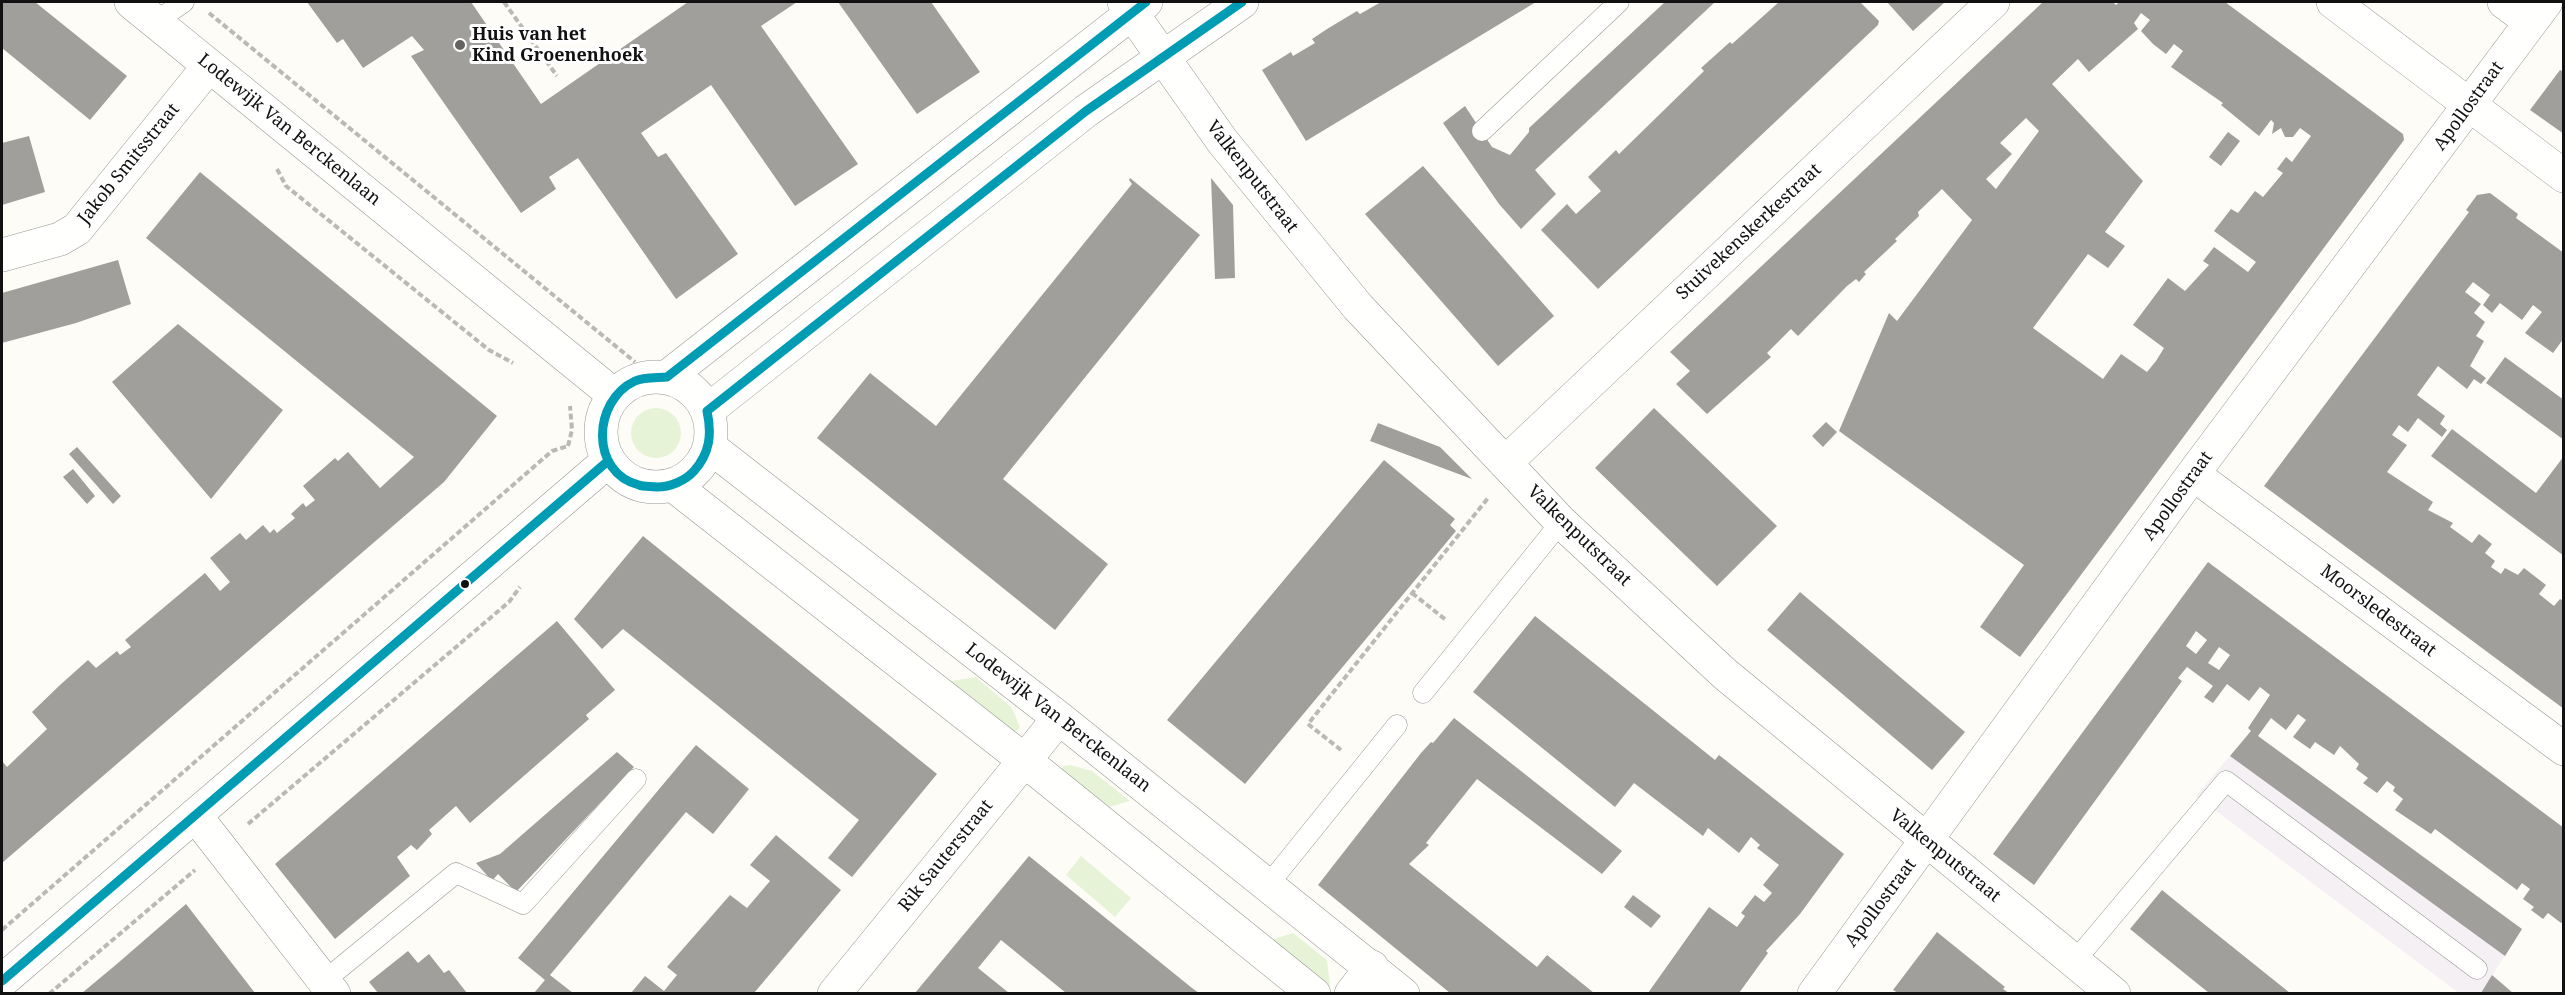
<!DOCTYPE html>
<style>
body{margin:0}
#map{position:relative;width:2565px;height:995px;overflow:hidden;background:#fdfcf7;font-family:"Noto Serif",serif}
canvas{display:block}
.frame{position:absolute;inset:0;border:3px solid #111;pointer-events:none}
</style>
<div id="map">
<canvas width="2565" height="995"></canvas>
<div class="frame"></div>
</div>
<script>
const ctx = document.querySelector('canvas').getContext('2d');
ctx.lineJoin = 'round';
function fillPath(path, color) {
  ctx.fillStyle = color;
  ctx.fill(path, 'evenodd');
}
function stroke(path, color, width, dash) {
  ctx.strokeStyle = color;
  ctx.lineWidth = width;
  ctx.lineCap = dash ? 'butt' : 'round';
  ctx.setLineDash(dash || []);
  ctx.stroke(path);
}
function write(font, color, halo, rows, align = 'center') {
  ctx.font = font + ' "Noto Serif",serif';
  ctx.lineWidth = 6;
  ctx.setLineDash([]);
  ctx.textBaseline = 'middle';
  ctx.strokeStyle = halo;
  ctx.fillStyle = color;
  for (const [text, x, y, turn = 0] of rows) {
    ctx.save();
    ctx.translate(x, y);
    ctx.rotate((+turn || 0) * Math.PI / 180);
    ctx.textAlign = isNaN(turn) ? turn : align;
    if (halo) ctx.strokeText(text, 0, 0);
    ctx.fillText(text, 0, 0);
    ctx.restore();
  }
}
fillPath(new Path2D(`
 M 2251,731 L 2522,929 L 2481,993 L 2459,993 L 2196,796 Z`), '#f5f0f3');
fillPath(new Path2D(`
 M631 433a25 25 0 1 1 50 0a25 25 0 1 1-50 0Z
 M 976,677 L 1012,708 L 1020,727 L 1017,731 L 1010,732 L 945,682 Z
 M 1070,765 L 1092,771 L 1130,801 L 1105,808 L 1060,771 L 1063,766 Z
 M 1081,856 L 1131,898 L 1115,917 L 1066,875 Z
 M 1293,933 L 1327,960 L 1330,986 L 1323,986 L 1268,941 Z`), '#e7f3d7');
fillPath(new Path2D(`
 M 2,2 L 35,2 L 127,76 L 90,120 L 2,48 Z
 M 307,2 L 471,2 L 541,104 L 688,2 L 797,2 L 761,26 L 858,164 L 795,206 L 711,85 L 641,133 L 658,157 L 666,153 L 738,254 L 676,299 L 578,158 L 549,177 L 556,189 L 521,213 L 411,56 L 424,50 L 412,36 L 363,68 L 343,39 L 337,43 Z
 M 838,2 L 931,2 L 980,72 L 917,114 Z
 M 1381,2 L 1536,2 L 1306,141 L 1262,70 L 1291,52 L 1293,56 L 1315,43 L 1312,39 L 1327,29 L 1357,11 L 1360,14 Z
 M 1665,2 L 1715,2 L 1535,170 L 1556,194 L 1521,229 L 1499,204 L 1443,123 L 1465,106 L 1492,147 L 1510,155 L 1529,132 L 1529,128 Z
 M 1779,2 L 1860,2 L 1879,21 L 1878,25 L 1598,289 L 1541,230 L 1567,204 L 1576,214 L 1601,191 L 1588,177 L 1616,150 L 1619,154 L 1704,71 L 1701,68 L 1730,42 L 1732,44 Z
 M 1887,2 L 1945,2 L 1913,31 Z
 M 2043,2 L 2113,2 L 2116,5 L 2119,2 L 2225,2 L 2403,134 L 2404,140 L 2020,657 L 1980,627 L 2024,565 L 1839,431 L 1889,313 L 1897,321 L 1972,220 L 1942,189 L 1918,212 L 1919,216 L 1895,239 L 1897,241 L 1864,272 L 1866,274 L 1859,282 L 1856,279 L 1847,286 L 1798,336 L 1791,329 L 1767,353 L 1771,357 L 1707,414 L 1676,384 L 1690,371 L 1670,352 ZM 2141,13 L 2150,20 L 2141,31 L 2153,44 L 2166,54 L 2174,44 L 2183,51 L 2171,67 L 2223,103 L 2221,105 L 2259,136 L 2271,120 L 2274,123 L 2272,134 L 2281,128 L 2285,137 L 2293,137 L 2300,128 L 2311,136 L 2292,162 L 2286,157 L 2277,169 L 2283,173 L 2263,197 L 2255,191 L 2238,213 L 2231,209 L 2214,231 L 2256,262 L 2248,272 L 2214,247 L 2203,261 L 2209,265 L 2185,291 L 2168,278 L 2133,325 L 2164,348 L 2156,361 L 2147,372 L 2121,354 L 2103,379 L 2033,328 L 2088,254 L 2108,268 L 2125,246 L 2105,232 L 2143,181 L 2052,84 L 2078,59 L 2089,72 L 2138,29 L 2134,23 ZM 2026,118 L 2039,131 L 1996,189 L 1986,179 L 2012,154 L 2000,143 Z
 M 2560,70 L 2564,72 L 2564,134 L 2530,110 Z
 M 2228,132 L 2240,141 L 2221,166 L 2209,157 Z
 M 29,136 L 45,192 L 2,205 L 2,143 Z
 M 1423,166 L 1554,316 L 1498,366 L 1365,214 Z
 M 200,172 L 497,416 L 444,482 L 2,863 L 2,761 L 7,767 L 47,729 L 32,712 L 60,685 L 88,660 L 96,668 L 117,651 L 120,655 L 131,647 L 125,640 L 205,573 L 220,591 L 230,582 L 210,558 L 240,533 L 246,540 L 263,525 L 270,533 L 274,529 L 277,533 L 295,518 L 291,514 L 303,503 L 306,507 L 315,500 L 303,486 L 335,458 L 338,461 L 348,452 L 380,488 L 414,457 L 146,238 Z
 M 1130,178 L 1200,235 L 1003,479 L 1108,564 L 1055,630 L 817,438 L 870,373 L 936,426 L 1132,184 L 1129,180 Z
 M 1211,178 L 1233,205 L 1235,278 L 1215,279 Z
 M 2490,193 L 2518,214 L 2516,218 L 2564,253 L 2564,338 L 2553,353 L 2525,333 L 2542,312 L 2533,305 L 2522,320 L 2500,303 L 2492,313 L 2483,305 L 2490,295 L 2473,282 L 2465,292 L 2481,304 L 2474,313 L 2485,322 L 2476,336 L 2484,341 L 2470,366 L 2486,378 L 2481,384 L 2474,379 L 2467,389 L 2438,366 L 2417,395 L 2445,416 L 2440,424 L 2447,430 L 2442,437 L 2418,418 L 2408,432 L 2399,425 L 2392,435 L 2407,445 L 2387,472 L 2433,502 L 2428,510 L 2453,523 L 2450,527 L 2472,543 L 2479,534 L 2492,544 L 2485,553 L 2495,561 L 2491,567 L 2501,574 L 2505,568 L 2518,575 L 2524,568 L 2546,585 L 2539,594 L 2554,606 L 2560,599 L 2564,601 L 2564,709 L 2264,486 L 2463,220 L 2469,212 L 2466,210 L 2477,195 Z
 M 118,260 L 131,304 L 76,323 L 2,343 L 2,293 Z
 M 178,324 L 283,410 L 211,499 L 112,382 Z
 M 2505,357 L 2564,400 L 2564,440 L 2486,383 Z
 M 1654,408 L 1777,526 L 1717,586 L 1595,468 Z
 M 1826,422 L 1837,432 L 1823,447 L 1812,436 Z
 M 1378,423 L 1440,447 L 1472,479 L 1370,441 Z
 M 2452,429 L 2536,493 L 2564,456 L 2564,556 L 2431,456 Z
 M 77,447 L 121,496 L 113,504 L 69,454 Z
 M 1384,460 L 1455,519 L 1450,525 L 1456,531 L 1245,784 L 1167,720 Z
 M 73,469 L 95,496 L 87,504 L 63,477 Z
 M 643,536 L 937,774 L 852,877 L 828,858 L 859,820 L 623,629 L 602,649 L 574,619 Z
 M 2208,562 L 2564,828 L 2564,920 L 2561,923 L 2548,913 L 2543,919 L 2531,910 L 2534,907 L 2523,899 L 2530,889 L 2522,883 L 2517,890 L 2435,829 L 2431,834 L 2395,810 L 2403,799 L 2393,791 L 2395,787 L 2387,781 L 2377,793 L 2363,783 L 2368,778 L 2356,769 L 2359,764 L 2340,746 L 2334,755 L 2315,742 L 2310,749 L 2293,737 L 2306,720 L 2298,714 L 2286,730 L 2271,718 L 2258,736 L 2522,929 L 2505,956 L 2230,756 L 2251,731 L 2248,728 L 2270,695 L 2260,687 L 2249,701 L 2227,684 L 2213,703 L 2204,697 L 2213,686 L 2187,667 L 2178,678 L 2182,681 L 2034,885 L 1993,854 ZM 2196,631 L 2207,640 L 2196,654 L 2186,646 ZM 2219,647 L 2230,655 L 2219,670 L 2208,663 Z
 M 1800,592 L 1965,732 L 1932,770 L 1767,630 Z
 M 1535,616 L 1715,760 L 1719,755 L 1844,854 L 1800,914 L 1766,951 L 1768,953 L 1739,993 L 1648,993 L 1709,907 L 1737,927 L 1745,916 L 1741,913 L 1755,895 L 1764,902 L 1772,893 L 1763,885 L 1779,865 L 1757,848 L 1760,845 L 1751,837 L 1739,853 L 1708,828 L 1703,836 L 1634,783 L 1615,807 L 1473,692 Z
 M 557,621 L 615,690 L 586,715 L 589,719 L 470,823 L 456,806 L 429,830 L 432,834 L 417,850 L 411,845 L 397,857 L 410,876 L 335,939 L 275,864 Z
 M 1454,718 L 1622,851 L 1602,874 L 1477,779 L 1426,843 L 1429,845 L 1409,864 L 1537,967 L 1547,955 L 1594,993 L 1450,993 L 1318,885 L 1421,753 L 1431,742 L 1433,743 Z
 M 696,745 L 749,789 L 713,834 L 686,812 L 550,975 L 573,993 L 534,993 L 545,980 L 518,958 Z
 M 617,752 L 634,767 L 516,892 L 498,874 L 492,881 L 476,863 L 500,854 Z
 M 776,835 L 841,890 L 754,993 L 631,993 L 645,976 L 664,991 L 677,975 L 667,967 L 730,895 L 747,908 L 770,881 L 750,865 Z
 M 1029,856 L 1192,988 L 1199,993 L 1066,993 L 1001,940 L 978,968 L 1009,993 L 915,993 Z
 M 2162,890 L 2194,916 L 2290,993 L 2209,993 L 2162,955 L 2130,929 Z
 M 1633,895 L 1661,916 L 1651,928 L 1624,907 Z
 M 186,904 L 255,993 L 82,993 L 118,963 Z
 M 1937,932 L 2005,987 L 2003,989 L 2009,993 L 1898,993 L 1893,990 Z
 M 408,951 L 418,963 L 429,954 L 444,973 L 449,970 L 467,993 L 378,993 L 369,982 Z
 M 2492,975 L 2513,993 L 2481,993 Z`), '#a19f9c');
const service = new Path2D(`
 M 155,22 L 184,2
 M 1482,131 L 1619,2
 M 1423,693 L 1561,522
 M 1268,885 L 1397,725
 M 2074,962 L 2226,781 L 2477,969
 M 324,981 L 456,873 L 523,904 L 636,779`);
const minor = new Path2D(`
 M 131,2 L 614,395
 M 1124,2 L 1223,142 L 1358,307 L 1561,522 L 1725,674 L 2114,994
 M 2333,2 L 2564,176
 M 2504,2 L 2531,22
 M 2,255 L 60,239 L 77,229 L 209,66
 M601 432a55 55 0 1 1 110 0a55 55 0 1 1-110 0Z
 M 667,377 L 1146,2
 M 707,411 L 1086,111 L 1242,2
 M 710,447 L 1059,718 L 1403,994
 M 1505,463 L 1993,2
 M 2193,474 L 2564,749
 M 673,485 L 1024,760 L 1314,994
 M 195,815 L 334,994
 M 2,981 L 608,461
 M 834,994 L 1059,718
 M 1351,994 L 1372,967
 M 1814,994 L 2193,474 L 2546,2`);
stroke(service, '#979795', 21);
stroke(minor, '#979795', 34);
stroke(new Path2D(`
 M 504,2 L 557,76
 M 209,13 L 635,362
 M 277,169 L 286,186 L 489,350 L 513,363
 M 568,446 L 572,430 L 570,406
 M 1412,593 L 1446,620
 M 1341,750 L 1308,724 L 1488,498
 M 248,824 L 509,602 L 520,587
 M 2,930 L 552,451 L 568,446
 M 49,994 L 195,870`), '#b9b9b8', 4, [6, 3]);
stroke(service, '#fffffe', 20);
stroke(minor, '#fffffe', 33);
stroke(new Path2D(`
 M 1146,2 L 667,377 C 657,378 644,377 635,381 C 592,401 590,473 639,485 C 644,487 651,486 657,487 C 670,487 685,481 694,471 C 710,453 712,434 707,411 L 1086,111 L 1242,2
 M 2,981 L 608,461`), '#009cb4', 9);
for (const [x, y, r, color] of [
 [460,45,6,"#646362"],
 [465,584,5,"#111"]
]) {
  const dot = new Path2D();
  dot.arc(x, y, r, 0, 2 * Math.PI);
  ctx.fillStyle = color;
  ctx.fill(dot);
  stroke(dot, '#fff', 2);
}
write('bold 18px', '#111', '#fff', [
 ["Huis van het",472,35],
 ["Kind Groenenhoek",472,56]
], 'left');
write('18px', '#111', '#fff', [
 ["Apollostraat",2469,106,-54],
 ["Lodewijk Van Berckenlaan",289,130,39],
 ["Jakob Smitsstraat",129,164,-51],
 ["Valkenputstraat",1252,177,52],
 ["Stuivekenskerkestraat",1749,232,-43],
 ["Apollostraat",2178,496,-54],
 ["Valkenputstraat",1579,536,44],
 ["Moorsledestraat",2378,611,37],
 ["Lodewijk Van Berckenlaan",1058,718,38],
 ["Rik Sauterstraat",946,856,-51],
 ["Valkenputstraat",1945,856,39],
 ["Apollostraat",1881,903,-53]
]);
</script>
